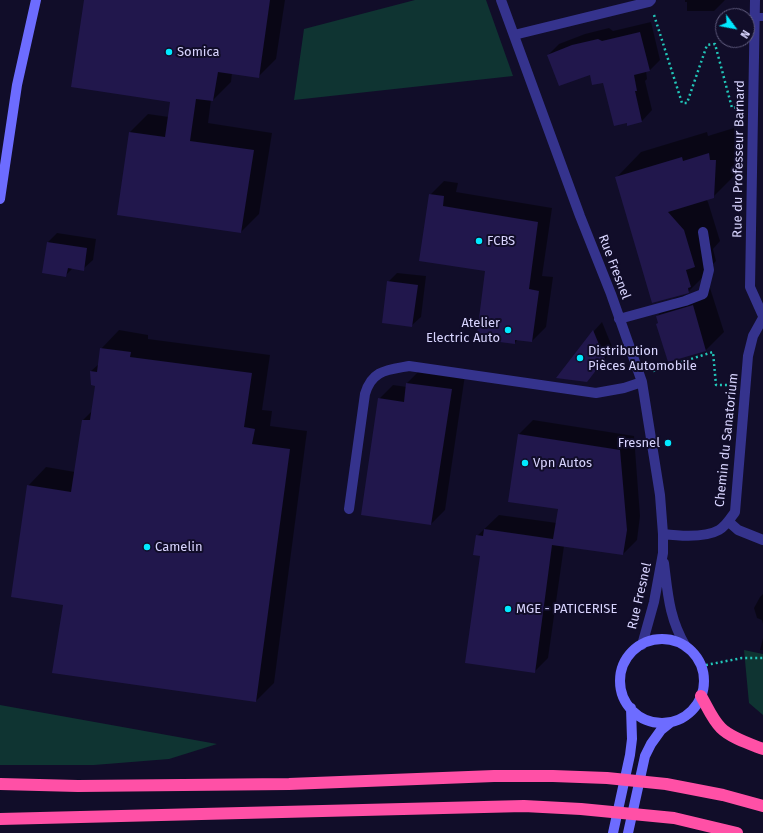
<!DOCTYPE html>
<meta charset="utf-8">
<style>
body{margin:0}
#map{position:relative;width:763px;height:833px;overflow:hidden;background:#110d29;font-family:"Fira Sans",sans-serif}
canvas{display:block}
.north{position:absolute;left:715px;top:8px;width:40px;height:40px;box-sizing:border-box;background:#110d29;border:1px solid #615d7f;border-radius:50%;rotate:122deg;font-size:11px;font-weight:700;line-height:16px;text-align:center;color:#d9d5ff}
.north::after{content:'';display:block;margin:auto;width:14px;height:18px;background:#01e9ff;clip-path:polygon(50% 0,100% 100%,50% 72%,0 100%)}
</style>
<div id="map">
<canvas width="763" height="833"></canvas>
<div class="north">N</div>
</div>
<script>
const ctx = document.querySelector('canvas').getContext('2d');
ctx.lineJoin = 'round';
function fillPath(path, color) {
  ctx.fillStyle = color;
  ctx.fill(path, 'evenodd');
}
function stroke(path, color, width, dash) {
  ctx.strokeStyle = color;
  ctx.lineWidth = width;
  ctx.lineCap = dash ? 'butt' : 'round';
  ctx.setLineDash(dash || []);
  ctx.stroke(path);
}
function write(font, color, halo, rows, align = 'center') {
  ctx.font = font + ' "Fira Sans",sans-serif';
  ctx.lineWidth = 4;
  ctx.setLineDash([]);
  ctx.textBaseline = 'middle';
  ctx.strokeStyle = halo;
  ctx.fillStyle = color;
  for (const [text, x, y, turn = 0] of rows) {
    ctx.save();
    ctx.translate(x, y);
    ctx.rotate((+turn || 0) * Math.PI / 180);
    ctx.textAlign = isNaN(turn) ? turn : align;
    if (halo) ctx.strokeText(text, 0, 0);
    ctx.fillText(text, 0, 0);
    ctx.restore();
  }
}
fillPath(new Path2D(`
 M 415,0 L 486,0 L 513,76 L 294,100 L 304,29 Z
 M 744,650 L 763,654 L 763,715 L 749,703 Z
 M 0,705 L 217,744 L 169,759 L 94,765 L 0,765 Z`), '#0f3432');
fillPath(new Path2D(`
 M 84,0 L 285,0 L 276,59 L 258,77 L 232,73 L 231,82 L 213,100 L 211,100 L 208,123 L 272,133 L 259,214 L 241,232 L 118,214 L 130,132 L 148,114 L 169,117 L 171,101 Z
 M 685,0 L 725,0 L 714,11 L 687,11 L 687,2 L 685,2 Z
 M 651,22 L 660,60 L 649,71 L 646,71 L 647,79 L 645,81 L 652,110 L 642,121 L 628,125 L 603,81 L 590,74 L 548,55 L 559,44 L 585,34 L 609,28 L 613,31 Z
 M 734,128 L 735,135 L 741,135 L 739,171 L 713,197 L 706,199 L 708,202 L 720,241 L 713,249 L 716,261 L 713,264 L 714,266 L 688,292 L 616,178 L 641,152 L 707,132 L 708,136 Z
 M 444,181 L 458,183 L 456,192 L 552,208 L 542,276 L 553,277 L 546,327 L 532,341 L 518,339 L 515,343 L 486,271 L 430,195 Z
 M 57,233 L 96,239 L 93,260 L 83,269 L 73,268 L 65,276 L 48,242 Z
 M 397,273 L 426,276 L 421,317 L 411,326 L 388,282 Z
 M 710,288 L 724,332 L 706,350 L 668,361 L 657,324 L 659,322 L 657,316 L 675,298 Z
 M 602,322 L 613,349 L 596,371 L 586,381 L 558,377 L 594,331 Z
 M 119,330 L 148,335 L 148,339 L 270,355 L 262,410 L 272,411 L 270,426 L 307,431 L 274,683 L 256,701 L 64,604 L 28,486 L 46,467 L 75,472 L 83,420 L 92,411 L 96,385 L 91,371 L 99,364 L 101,349 Z
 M 421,369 L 465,375 L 445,510 L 431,524 L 379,399 L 393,385 L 407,387 L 407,383 Z
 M 533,420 L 634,436 L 640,516 L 637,540 L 623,554 L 564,546 L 548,658 L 534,672 L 481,555 L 477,536 L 499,515 L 557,523 L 559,508 L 509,501 L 519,434 Z
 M 763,594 L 763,624 L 762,620 L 757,618 L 754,608 L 760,597 Z
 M 763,638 L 763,650 L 760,650 Z`), '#0007');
fillPath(new Path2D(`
 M 84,0 L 270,0 L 259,78 L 218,72 L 213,101 L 196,99 L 190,141 L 254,150 L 241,233 L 117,215 L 129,132 L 165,137 L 170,102 L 71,87 Z
 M 640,32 L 650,71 L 634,75 L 637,91 L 635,91 L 642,122 L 627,126 L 627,123 L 614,126 L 603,83 L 592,85 L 590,75 L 559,86 L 547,55 L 572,45 L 598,39 L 602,41 Z
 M 709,153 L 710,160 L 716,160 L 714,198 L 668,212 L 684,230 L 695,267 L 686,270 L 691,287 L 688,288 L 689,293 L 652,303 L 615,177 L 682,157 L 683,161 Z
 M 429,194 L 444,196 L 443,206 L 538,222 L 529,289 L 539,291 L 532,342 L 515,340 L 515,344 L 492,341 L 492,336 L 477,334 L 485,271 L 419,261 Z
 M 47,242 L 87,248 L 84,271 L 68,268 L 66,277 L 42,273 Z
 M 387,281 L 418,285 L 412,327 L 382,323 Z
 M 693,305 L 706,351 L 668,362 L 656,324 L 658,323 L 656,316 Z
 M 593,330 L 605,359 L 587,382 L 556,378 Z
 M 100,348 L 131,352 L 130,357 L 252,373 L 244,427 L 255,429 L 252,444 L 290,449 L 256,702 L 52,673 L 63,605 L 11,597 L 27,485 L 71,492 L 82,420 L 90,420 L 95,386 L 91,385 L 90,371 L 97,372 Z
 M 406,383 L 452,389 L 431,525 L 361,515 L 378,398 L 404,402 Z
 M 518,434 L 620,450 L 627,530 L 623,555 L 552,545 L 535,673 L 465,663 L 480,556 L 473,555 L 476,535 L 483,536 L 484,529 L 553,539 L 558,509 L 508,502 Z`), '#21174c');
stroke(new Path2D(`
 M 654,15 L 682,103 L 687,103 L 707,45 L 715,44 L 732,108 L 739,107
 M 653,371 L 713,352 L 716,385 L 730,385
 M 701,666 L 742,658 L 763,658`), '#22c6b9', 2.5, [2, 3]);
stroke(new Path2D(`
 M 755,17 L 763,17`), '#35338d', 8);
stroke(new Path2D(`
 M 501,0 L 580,216 L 611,294 L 642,382 L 660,495 L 663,534 L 663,553 L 654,602 L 642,645
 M 755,0 L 750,287 L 763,316
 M 514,35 L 649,2 L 651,0
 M 619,319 L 685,301 L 703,294 L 709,270 L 703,232
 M 349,509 L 365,394 C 372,370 387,370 409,366 L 596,393 L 624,388 L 642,382
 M 729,522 L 738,530 L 763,540
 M 663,534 C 679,536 705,538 719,530 C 726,526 730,519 735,512 L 748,356 L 753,336 L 763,318
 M 664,563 C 668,595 669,618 686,647`), '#35338d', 10);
stroke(new Path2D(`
 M 0,199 L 17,85 L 36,0
 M620 681a42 42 0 1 1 84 0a42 42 0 1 1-84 0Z
 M 613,833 L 630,755 L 632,739 L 631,708
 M 628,833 L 645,756 L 651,744 L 661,730 L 671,722`), '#6d6cff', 10);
stroke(new Path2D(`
 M 701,696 C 707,706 712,719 721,728 C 731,738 750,744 763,749
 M 0,784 L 78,786 L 289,784 L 494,776 L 553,776 L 607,778 L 666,784 L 723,795 L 763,806
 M 0,819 L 524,806 L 581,809 L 674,818 L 737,833`), '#ff50a6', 12);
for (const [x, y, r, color] of [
 [169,52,4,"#01e9ff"],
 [479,241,4,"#01e9ff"],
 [508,330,4,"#01e9ff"],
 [580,358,4,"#01e9ff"],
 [668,443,4,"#01e9ff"],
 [525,463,4,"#01e9ff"],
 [147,547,4,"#01e9ff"],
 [508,609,4,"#01e9ff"]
]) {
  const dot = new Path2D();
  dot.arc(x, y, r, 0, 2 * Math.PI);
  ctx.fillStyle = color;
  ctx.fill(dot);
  stroke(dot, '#110d29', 1.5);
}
write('13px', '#d9d5ff', '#110d29', [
 ["Somica",177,52],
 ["FCBS",487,241],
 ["Atelier",500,323,"right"],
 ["Electric Auto",500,338,"right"],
 ["Distribution",588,351],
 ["Pièces Automobile",588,366],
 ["Fresnel",660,443,"right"],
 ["Vpn Autos",533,463],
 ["Camelin",155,547],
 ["MGE - PATICERISE",516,609]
], 'left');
write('13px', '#d9d5ff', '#110d29', [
 ["Rue du Professeur Barnard",739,159,-89],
 ["Rue Fresnel",614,267,69],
 ["Chemin du Sanatorium",727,440,-84],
 ["Rue Fresnel",640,596,-77]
]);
</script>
